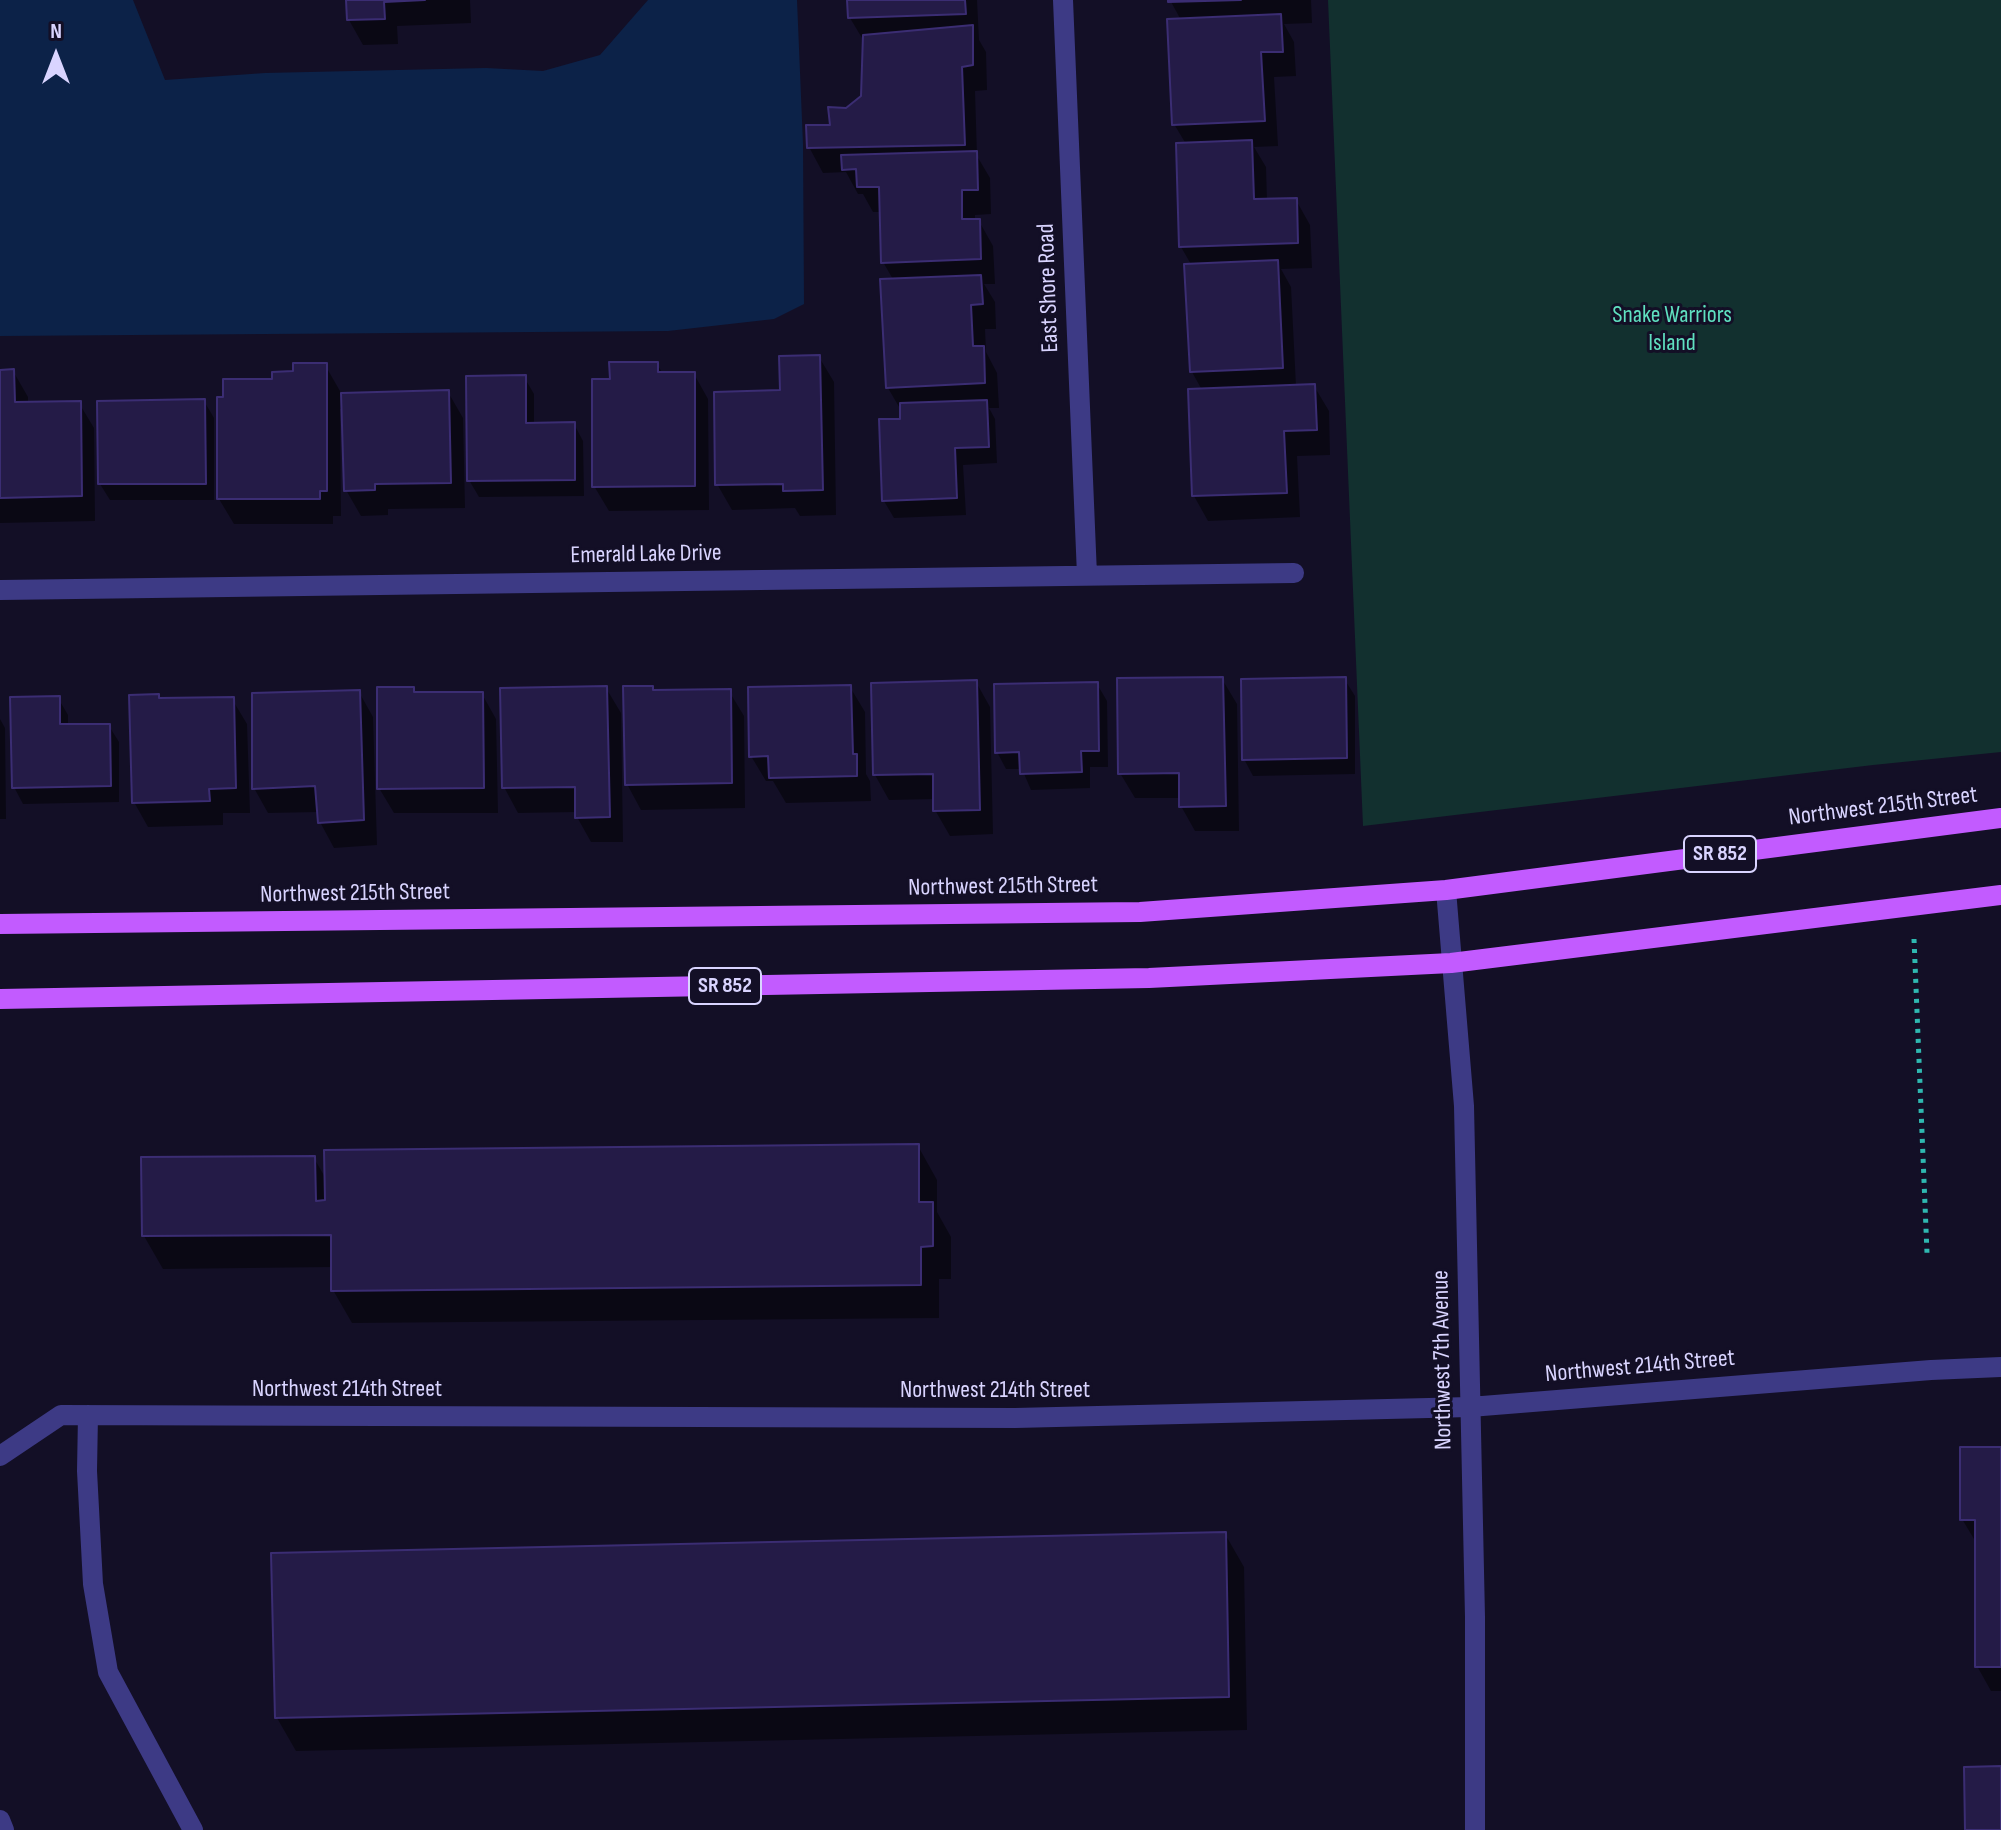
<!DOCTYPE html>
<style>
body{margin:0}
#map{position:relative;width:2001px;height:1830px;overflow:hidden;background:#130f26;font-family:"Sofia Sans Condensed",sans-serif}
canvas{display:block}
.north{position:absolute;left:16px;top:16px;width:80px;height:80px;-webkit-text-stroke:6px #130f26;paint-order:stroke;rotate:0deg;font-size:22px;font-weight:700;line-height:32px;text-align:center;color:#d9d4ff}
.north::after{content:'';display:block;margin:auto;width:28px;height:36px;background:#d9d4ff;clip-path:polygon(50% 0,100% 100%,50% 72%,0 100%)}
</style>
<div id="map">
<canvas width="2001" height="1830"></canvas>
<div class="north">N</div>
</div>
<script>
const ctx = document.querySelector('canvas').getContext('2d');
ctx.lineJoin = 'round';
function fillPath(path, color) {
  ctx.fillStyle = color;
  ctx.fill(path, 'evenodd');
}
function stroke(path, color, width, dash) {
  ctx.strokeStyle = color;
  ctx.lineWidth = width;
  ctx.lineCap = dash ? 'butt' : 'round';
  ctx.setLineDash(dash || []);
  ctx.stroke(path);
}
function write(font, color, halo, rows, align = 'center') {
  ctx.font = font + ' "Sofia Sans Condensed",sans-serif';
  ctx.lineWidth = 6;
  ctx.setLineDash([]);
  ctx.textBaseline = 'middle';
  ctx.strokeStyle = halo;
  ctx.fillStyle = color;
  for (const [text, x, y, turn = 0] of rows) {
    ctx.save();
    ctx.translate(x, y);
    ctx.rotate((+turn || 0) * Math.PI / 180);
    ctx.textAlign = isNaN(turn) ? turn : align;
    if (halo) ctx.strokeText(text, 0, 0);
    ctx.fillText(text, 0, 0);
    ctx.restore();
  }
}
fillPath(new Path2D(`
 M 1328,0 L 2001,0 L 2001,752 L 1873,765 L 1363,826 Z`), '#12302f');
fillPath(new Path2D(`
 M 0,0 L 133,0 L 165,80 L 265,73 L 486,68 L 543,71 L 600,55 L 648,0 L 797,0 L 803,144 L 804,304 L 774,319 L 668,331 L 0,336 Z`), '#0c2248');
fillPath(new Path2D(`
 M 348,0 L 470,0 L 471,23 L 397,26 L 398,44 L 363,45 L 349,20 Z
 M 849,0 L 977,0 L 979,40 L 986,52 L 987,90 L 975,91 L 977,156 L 990,178 L 991,214 L 975,215 L 975,221 L 979,221 L 993,246 L 995,284 L 984,284 L 995,302 L 996,329 L 985,329 L 986,352 L 997,373 L 999,408 L 989,408 L 995,419 L 997,463 L 963,465 L 966,515 L 894,518 L 884,501 L 902,412 L 888,388 L 894,281 L 883,262 L 882,212 L 873,212 L 863,194 L 858,194 L 846,172 L 823,173 L 809,147 L 863,97 L 865,43 L 850,18 Z
 M 1170,0 L 1311,0 L 1312,23 L 1284,24 L 1294,42 L 1296,76 L 1274,77 L 1278,146 L 1254,147 L 1266,167 L 1267,201 L 1296,200 L 1310,225 L 1312,268 L 1281,269 L 1291,287 L 1296,386 L 1314,386 L 1329,411 L 1330,455 L 1297,456 L 1300,517 L 1208,521 L 1194,496 L 1202,390 L 1192,372 L 1192,266 L 1181,247 L 1186,144 L 1174,124 L 1181,20 Z
 M 819,357 L 834,382 L 836,515 L 800,516 L 795,508 L 732,510 L 717,484 L 782,392 Z
 M 657,364 L 663,374 L 694,374 L 708,399 L 709,510 L 609,511 L 594,486 L 612,381 Z
 M 325,365 L 340,391 L 340,395 L 448,392 L 463,418 L 465,508 L 388,509 L 388,515 L 361,516 L 346,490 L 344,409 L 340,409 L 341,516 L 333,516 L 333,524 L 234,524 L 219,499 L 274,381 Z
 M 13,371 L 28,397 L 28,404 L 79,403 L 94,428 L 95,521 L 0,523 L 0,372 Z
 M 524,377 L 534,394 L 534,425 L 574,424 L 583,441 L 584,496 L 479,497 L 469,480 Z
 M 204,401 L 214,418 L 214,500 L 110,500 L 100,484 Z
 M 1222,679 L 1237,704 L 1239,831 L 1195,831 L 1181,806 L 1181,798 L 1135,798 L 1120,773 Z
 M 1345,680 L 1355,696 L 1355,774 L 1253,776 L 1244,759 Z
 M 976,682 L 990,707 L 993,834 L 950,836 L 935,810 L 935,799 L 889,800 L 875,775 Z
 M 1097,684 L 1107,701 L 1108,767 L 1090,767 L 1090,788 L 1031,790 L 1022,769 L 1006,769 L 997,752 Z
 M 850,687 L 865,712 L 866,774 L 870,781 L 871,801 L 786,803 L 773,781 L 766,781 L 751,756 Z
 M 606,688 L 621,713 L 623,842 L 591,842 L 577,817 L 577,812 L 518,813 L 504,787 Z
 M 652,688 L 654,692 L 729,691 L 744,716 L 745,808 L 641,810 L 627,784 Z
 M 412,689 L 415,694 L 482,694 L 496,719 L 498,813 L 394,813 L 379,788 Z
 M 359,692 L 373,717 L 377,845 L 334,848 L 320,822 L 319,812 L 268,813 L 254,788 Z
 M 158,696 L 161,700 L 232,699 L 247,724 L 250,813 L 223,813 L 223,825 L 148,827 L 134,802 Z
 M 58,698 L 68,715 L 68,726 L 109,726 L 119,742 L 119,802 L 23,804 L 14,787 Z
 M 0,719 L 5,728 L 6,819 L 0,819 Z
 M 918,1146 L 937,1180 L 937,1212 L 951,1237 L 951,1279 L 939,1279 L 939,1318 L 352,1323 L 333,1290 L 333,1267 L 163,1269 L 144,1236 L 314,1158 L 326,1179 Z
 M 2001,1449 L 2001,1691 L 1991,1691 L 1977,1666 L 1977,1544 L 1962,1519 Z
 M 1225,1534 L 1244,1567 L 1247,1730 L 296,1751 L 277,1718 Z`), '#0007');
const building = new Path2D(`
 M 346,0 L 425,0 L 384,2 L 385,19 L 347,20 Z
 M 847,0 L 965,0 L 966,14 L 848,18 Z
 M 1168,0 L 1241,0 L 1168,2 Z
 M 1281,14 L 1283,52 L 1261,52 L 1265,121 L 1172,125 L 1167,19 Z
 M 973,25 L 973,65 L 962,67 L 965,145 L 807,148 L 806,125 L 830,125 L 828,107 L 846,108 L 861,96 L 863,35 Z
 M 1252,140 L 1254,199 L 1297,198 L 1298,243 L 1179,247 L 1176,143 Z
 M 977,151 L 978,190 L 962,190 L 962,219 L 980,219 L 981,259 L 881,263 L 879,187 L 857,187 L 856,169 L 842,170 L 841,155 Z
 M 1278,260 L 1283,368 L 1190,372 L 1184,264 Z
 M 981,275 L 983,304 L 971,305 L 973,346 L 984,346 L 985,383 L 886,388 L 880,279 Z
 M 820,355 L 823,490 L 783,491 L 783,484 L 715,485 L 714,392 L 780,390 L 779,356 Z
 M 609,362 L 658,362 L 658,372 L 695,372 L 695,486 L 592,487 L 592,379 L 610,379 Z
 M 293,363 L 327,363 L 327,491 L 320,491 L 320,499 L 217,499 L 217,397 L 223,397 L 223,379 L 272,379 L 272,372 L 293,371 Z
 M 14,369 L 15,402 L 81,401 L 82,496 L 0,498 L 0,370 Z
 M 526,375 L 526,423 L 575,422 L 575,480 L 467,481 L 466,376 Z
 M 1315,384 L 1317,430 L 1284,431 L 1287,493 L 1192,496 L 1188,389 Z
 M 449,390 L 451,483 L 375,484 L 375,490 L 344,491 L 341,393 Z
 M 205,399 L 206,484 L 98,484 L 97,401 Z
 M 987,400 L 989,447 L 955,448 L 957,498 L 882,501 L 879,419 L 900,419 L 900,403 Z
 M 1223,677 L 1226,806 L 1179,807 L 1179,773 L 1118,774 L 1117,678 Z
 M 1346,677 L 1347,758 L 1242,760 L 1241,679 Z
 M 977,680 L 980,810 L 933,811 L 933,774 L 873,775 L 871,683 Z
 M 1098,682 L 1099,751 L 1081,751 L 1082,772 L 1020,774 L 1019,752 L 995,753 L 994,684 Z
 M 851,685 L 853,754 L 857,754 L 857,776 L 769,778 L 768,756 L 749,757 L 748,687 Z
 M 607,686 L 610,817 L 575,818 L 575,787 L 502,788 L 500,688 Z
 M 623,686 L 653,686 L 653,690 L 731,689 L 732,783 L 625,785 Z
 M 377,687 L 414,687 L 414,692 L 483,692 L 484,788 L 377,789 Z
 M 360,690 L 364,820 L 318,823 L 315,786 L 252,789 L 252,693 Z
 M 159,694 L 159,698 L 234,697 L 236,788 L 209,789 L 210,801 L 132,803 L 129,695 Z
 M 60,696 L 60,724 L 110,724 L 111,786 L 12,788 L 10,697 Z
 M 919,1144 L 919,1202 L 933,1202 L 933,1246 L 921,1247 L 921,1285 L 331,1291 L 331,1235 L 142,1236 L 141,1157 L 315,1156 L 316,1201 L 325,1200 L 324,1150 Z
 M 1960,1447 L 2001,1447 L 2001,1667 L 1975,1667 L 1975,1520 L 1960,1520 Z
 M 1226,1532 L 1229,1697 L 275,1718 L 271,1553 Z
 M 2001,1766 L 2001,1830 L 1965,1830 L 1964,1767 Z`);
fillPath(building, '#241b47');
stroke(building, '#3b2d73', 2);
stroke(new Path2D(`
 M 1914,939 L 1927,1253`), '#2fb8b0', 5, [4, 6]);
stroke(new Path2D(`
 M 1063,0 L 1087,575
 M 0,590 L 1294,573
 M 1446,890 L 1464,1106 L 1475,1617 L 1475,1830
 M 88,1415 L 87,1471 L 93,1584 L 108,1672 L 193,1830
 M 0,1456 L 61,1415 L 1015,1418 L 1470,1407 L 1931,1370 L 2001,1367
 M 0,1820 L 4,1830`), '#3d3a85', 20);
stroke(new Path2D(`
 M 0,924 L 1140,912 L 1446,890 L 2001,818
 M 0,999 L 1149,978 L 1451,963 L 2001,895`), '#c25bff', 20);
for (const [x, y, w] of [
 [1720,854,72],
 [725,986,72]
]) {
  const box = new Path2D();
  box.roundRect(x - w / 2, y - 18, w, 36, 6);
  ctx.fillStyle = '#130f26';
  ctx.fill(box);
  stroke(box, '#d9d4ff', 2);
}
write('bold 22px', '#d9d4ff', null, [
 ["SR 852",1720,854],
 ["SR 852",725,986]
]);
write('24px', '#d9d4ff', '#130f26', [
 ["East Shore Road",1049,288,-92],
 ["Emerald Lake Drive",646,555,-1],
 ["Northwest 215th Street",1883,807,-7],
 ["Northwest 215th Street",1003,887,-1],
 ["Northwest 215th Street",355,894,-1],
 ["Northwest 7th Avenue",1443,1360,-91],
 ["Northwest 214th Street",1640,1367,-5],
 ["Northwest 214th Street",347,1390],
 ["Northwest 214th Street",995,1391]
]);
write('24px', '#5fe0c0', '#130f26', [
 ["Snake Warriors",1672,316],
 ["Island",1672,344]
]);
</script>
